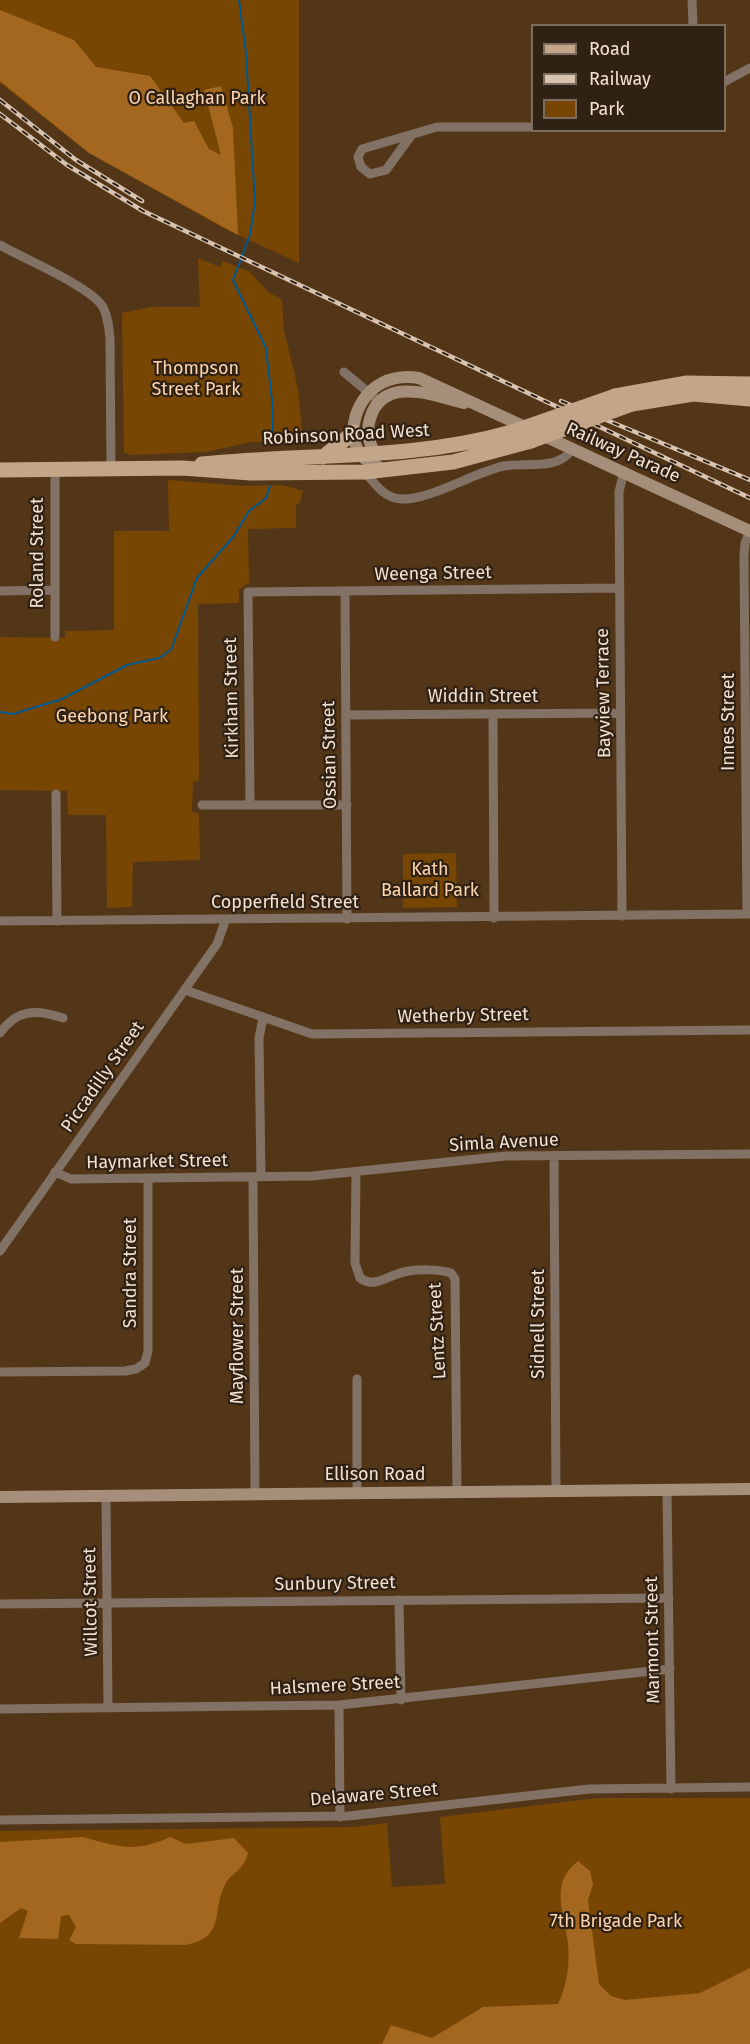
<!DOCTYPE html>
<style>
body{margin:0}
#map{position:relative;width:750px;height:2044px;overflow:hidden;background:#533618;font-family:"Fira Sans",sans-serif}
canvas{display:block}
.legend{position:absolute;left:531px;top:24px;width:195px;height:108px;box-sizing:border-box;background:#2f2114;border:2px solid #7d6e5f;margin:0;padding:8px 10px;list-style:none;font-size:18px;color:#f3e1d0}
.legend li{display:flex;align-items:center;gap:12px;height:30px}
.legend b{width:30px;border:2px solid #7d6e5f}
</style>
<div id="map">
<canvas width="750" height="2044"></canvas>
<ul class="legend">
<li><b style="height:8px;background:#c3a589"></b>Road</li>
<li><b style="height:8px;background:#d7c3b0"></b>Railway</li>
<li><b style="height:16px;background:#784603"></b>Park</li>
</ul>
</div>
<script>
const ctx = document.querySelector('canvas').getContext('2d');
ctx.lineJoin = 'round';
function fillPath(path, color) {
  ctx.fillStyle = color;
  ctx.fill(path, 'evenodd');
}
function stroke(path, color, width, dash) {
  ctx.strokeStyle = color;
  ctx.lineWidth = width;
  ctx.lineCap = dash ? 'butt' : 'round';
  ctx.setLineDash(dash || []);
  ctx.stroke(path);
}
function write(font, color, halo, rows, align = 'center') {
  ctx.font = font + ' "Fira Sans",sans-serif';
  ctx.lineWidth = 4.5;
  ctx.setLineDash([]);
  ctx.textBaseline = 'middle';
  ctx.strokeStyle = halo;
  ctx.fillStyle = color;
  for (const [text, x, y, turn = 0] of rows) {
    ctx.save();
    ctx.translate(x, y);
    ctx.rotate((+turn || 0) * Math.PI / 180);
    ctx.textAlign = isNaN(turn) ? turn : align;
    if (halo) ctx.strokeText(text, 0, 0);
    ctx.fillText(text, 0, 0);
    ctx.restore();
  }
}
fillPath(new Path2D(`
 M 0,0 L 299,0 L 299,263 L 225,229 L 89,153 L 0,83 Z
 M 198,258 L 220,267 L 223,261 L 250,272 L 268,292 L 282,300 L 284,330 L 298,389 L 303,441 L 251,442 L 206,452 L 129,455 L 124,452 L 122,313 L 150,307 L 200,307 Z
 M 168,480 L 244,486 L 282,485 L 303,491 L 300,502 L 296,505 L 296,528 L 248,529 L 249,583 L 239,589 L 239,603 L 198,604 L 199,780 L 193,782 L 192,812 L 199,814 L 200,860 L 133,862 L 132,907 L 107,908 L 106,815 L 68,815 L 67,791 L 0,790 L 0,637 L 65,638 L 65,631 L 114,630 L 114,531 L 169,531 Z
 M 456,853 L 457,907 L 403,908 L 403,854 Z
 M 598,1798 L 750,1798 L 750,2044 L 0,2044 L 0,1831 L 354,1827 L 387,1823 L 392,1887 L 445,1884 L 440,1817 Z`), '#784603');
fillPath(new Path2D(`
 M 0,10 L 74,40 L 96,67 L 150,76 L 184,123 L 194,121 L 209,149 L 221,155 L 204,90 L 221,86 L 233,128 L 238,235 L 89,153 L 0,81 Z
 M 83,1837 C 119,1847 135,1853 170,1837 L 186,1844 L 234,1838 L 248,1853 C 242,1873 234,1870 226,1883 C 210,1911 228,1936 186,1945 L 76,1944 L 69,1940 L 76,1927 L 69,1915 L 61,1916 L 58,1939 L 19,1938 L 28,1911 L 21,1908 L 0,1923 L 0,1842 Z
 M 578,1861 L 590,1871 L 593,1884 L 588,1900 L 599,1984 L 611,1996 L 625,2000 L 700,1993 L 750,1968 L 750,2044 L 382,2044 L 391,2025 L 432,2038 L 483,2007 L 558,2004 C 567,1986 570,1963 568,1944 C 565,1912 548,1885 578,1861 Z`), '#a4671f');
stroke(new Path2D(`
 M 239,0 L 246,53 L 255,202 L 250,235 L 233,280 L 266,348 L 273,409 L 273,442
 M 0,712 L 13,714 L 62,699 L 127,665 L 159,658 L 171,650 L 197,578 L 234,536 L 249,511 L 266,498 L 270,486`), '#00588f', 2);
stroke(new Path2D(`
 M 692,0 L 693,26
 M 724,82 L 750,68
 M 410,137 L 386,170 L 370,174 L 361,167 L 358,157 L 362,149 L 437,127 L 532,127
 M 0,245 C 24,259 90,286 103,307 C 108,317 109,328 110,339 L 111,469
 M 344,372 L 374,397
 M 55,469 L 55,637
 M 365,472 C 375,484 384,498 401,499 C 429,501 474,472 504,466 C 526,462 559,471 572,449
 M 0,591 L 55,590
 M 345,591 L 347,919
 M 493,714 L 494,918
 M 346,715 L 621,713
 M 56,794 L 57,921
 M 250,804 L 248,592 L 619,588
 M 202,805 L 347,805
 M 747,914 L 744,555 L 745,543 L 750,531
 M 622,916 L 619,492 L 624,471
 M 0,921 L 750,914
 M 185,990 L 312,1034 L 750,1030
 M 0,1033 C 17,1009 36,1009 63,1018
 M 554,1156 L 556,1492
 M 55,1172 L 71,1179 L 312,1176 L 506,1156 L 750,1154
 M 356,1172 L 355,1263 L 360,1278 C 375,1289 388,1275 404,1272 C 417,1269 439,1269 451,1273 L 455,1279 L 457,1493
 M 261,1177 L 259,1038 L 263,1018
 M 253,1178 L 255,1494
 M 0,1251 L 217,944 L 226,919
 M 0,1372 L 125,1371 L 136,1369 L 145,1363 L 148,1351 L 148,1179
 M 357,1379 L 357,1493
 M 667,1491 L 671,1789
 M 106,1496 L 108,1708
 M 399,1600 L 401,1700
 M 0,1604 L 669,1598
 M 339,1705 L 340,1817
 M 0,1709 L 339,1705 L 670,1669
 M 0,1820 L 348,1816 L 589,1789 L 750,1787`), '#817265', 9);
stroke(new Path2D(`
 M 376,455 C 369,444 366,432 370,419 C 382,375 434,395 464,403
 M 386,471 C 379,466 368,463 362,456 C 343,433 358,395 382,383 C 394,377 406,376 419,378 L 750,531
 M 0,1497 L 750,1489`), '#a68f7a', 12);
stroke(new Path2D(`
 M 615,396 L 687,383 L 750,384
 M 632,404 L 693,394 L 750,399
 M 323,457 L 354,432
 M 202,464 C 306,453 410,461 512,432
 M 0,470 L 182,468 L 251,473 L 365,472 L 453,462 L 531,441`), '#c3a589', 15);
const rail = new Path2D(`
 M 0,100 L 76,160 L 142,201
 M 0,114 L 67,165 L 143,211 L 750,498
 M 561,401 L 750,480`);
stroke(rail, '#d7c3b0', 4.5);
stroke(rail, '#2f2114', 2, [7]);
stroke(new Path2D(`
 M 512,432 L 615,396
 M 531,441 L 632,404`), '#c3a589', 15);
write('18px', '#fdd4ad', '#2f2114', [
 ["O Callaghan Park",197,99],
 ["Thompson",196,369],
 ["Street Park",196,390],
 ["Geebong Park",112,717],
 ["Kath",430,870],
 ["Ballard Park",430,891],
 ["7th Brigade Park",616,1922]
]);
write('18px', '#f3e1d0', '#2f2114', [
 ["Robinson Road West",346,435,-3],
 ["Railway Parade",623,453,24],
 ["Roland Street",38,553,-90],
 ["Weenga Street",433,574,-1],
 ["Bayview Terrace",604,693,-91],
 ["Widdin Street",483,697],
 ["Kirkham Street",232,698,-91],
 ["Innes Street",729,722,-90],
 ["Ossian Street",330,755,-91],
 ["Copperfield Street",285,903],
 ["Wetherby Street",463,1016,-1],
 ["Piccadilly Street",103,1077,-55],
 ["Simla Avenue",504,1143,-3],
 ["Haymarket Street",157,1162,-1],
 ["Sandra Street",131,1273,-90],
 ["Sidnell Street",539,1324,-90],
 ["Lentz Street",438,1331,-93],
 ["Mayflower Street",238,1336,-90],
 ["Ellison Road",375,1475],
 ["Sunbury Street",335,1584,-1],
 ["Willcot Street",91,1602,-91],
 ["Marmont Street",653,1640,-91],
 ["Halsmere Street",335,1686,-3],
 ["Delaware Street",374,1795,-5]
]);
</script>
